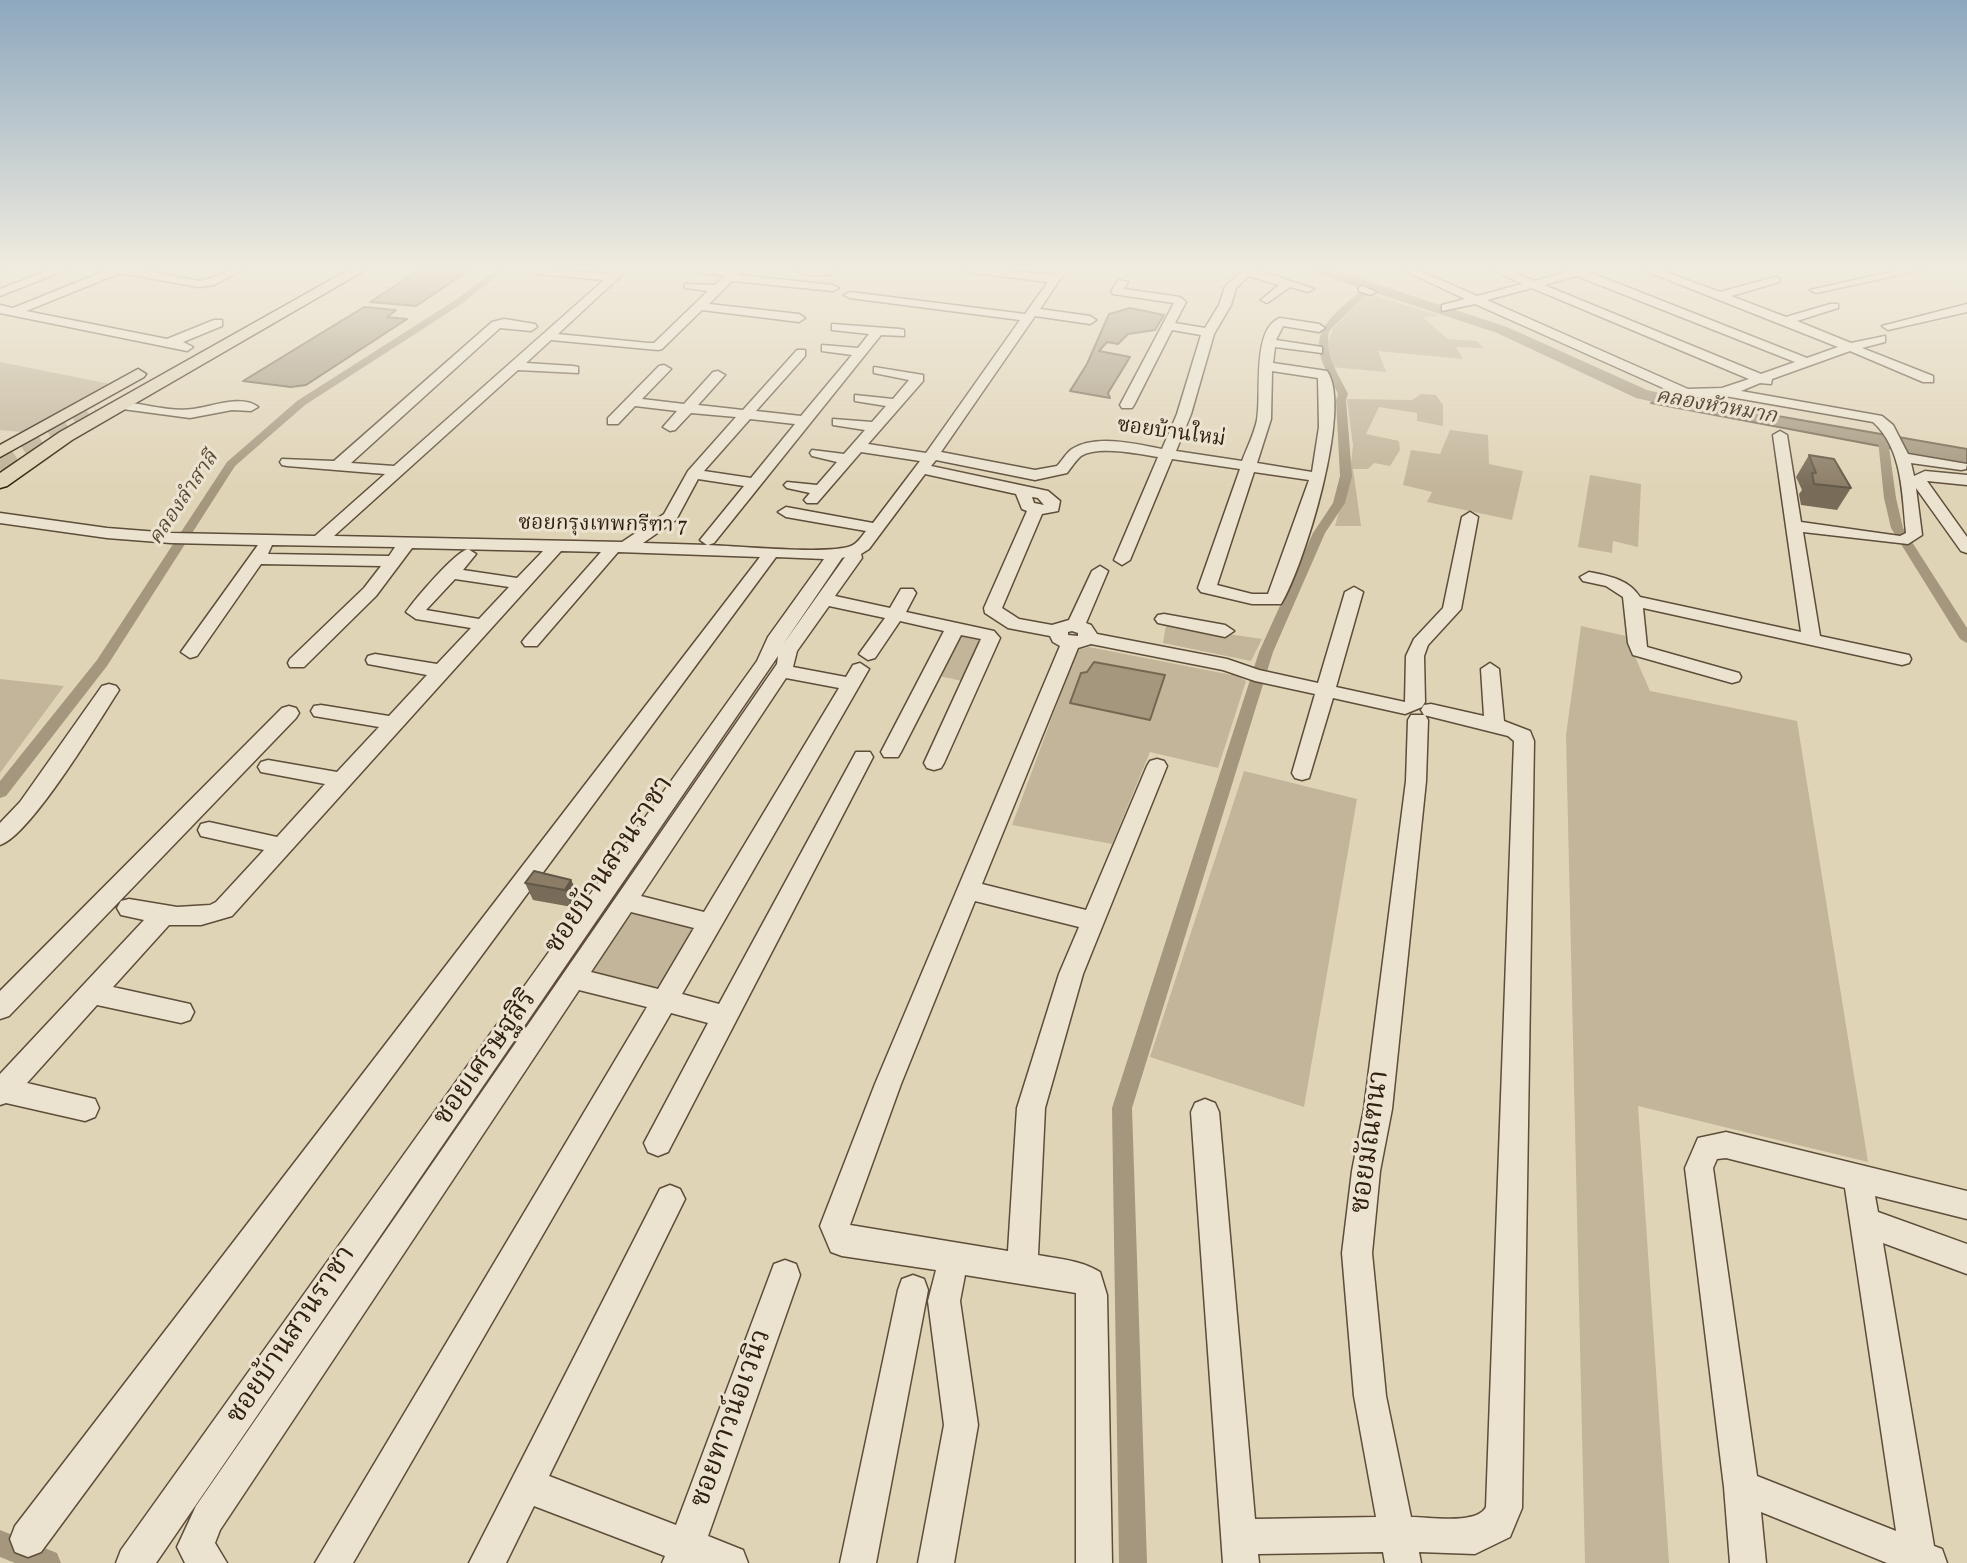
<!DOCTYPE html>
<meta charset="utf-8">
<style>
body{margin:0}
canvas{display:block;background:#e0d4b7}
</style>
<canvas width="1967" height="1563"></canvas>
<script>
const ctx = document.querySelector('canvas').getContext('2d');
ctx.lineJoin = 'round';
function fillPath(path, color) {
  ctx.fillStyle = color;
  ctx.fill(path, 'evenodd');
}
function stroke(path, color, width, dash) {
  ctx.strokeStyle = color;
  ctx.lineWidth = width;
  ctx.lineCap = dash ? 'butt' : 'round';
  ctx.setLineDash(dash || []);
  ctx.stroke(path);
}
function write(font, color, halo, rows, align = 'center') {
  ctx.font = font + ' Vollkorn,"Noto Serif Thai",serif';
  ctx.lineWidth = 6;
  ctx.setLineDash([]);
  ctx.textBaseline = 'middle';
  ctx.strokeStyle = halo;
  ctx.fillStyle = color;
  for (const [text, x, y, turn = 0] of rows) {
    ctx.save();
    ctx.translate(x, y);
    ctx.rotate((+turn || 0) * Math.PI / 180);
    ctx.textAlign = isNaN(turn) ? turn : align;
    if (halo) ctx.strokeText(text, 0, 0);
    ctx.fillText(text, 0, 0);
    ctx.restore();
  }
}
fillPath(new Path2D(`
 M 1368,293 L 1440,316 L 1422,317 L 1448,339 L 1477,341 L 1483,348 L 1456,347 L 1463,359 L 1378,351 L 1386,372 L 1331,367 L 1327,343 L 1333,329 Z
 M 0,362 L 110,384 L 22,432 L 0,430 Z
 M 1421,394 L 1436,395 L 1443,405 L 1443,426 L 1417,421 L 1417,413 L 1379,407 L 1366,434 L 1399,441 L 1400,450 L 1390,466 L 1374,463 L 1368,469 L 1353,469 L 1361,526 L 1335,526 L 1350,472 L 1353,445 L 1347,399 L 1412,400 Z
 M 1450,430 L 1488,435 L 1489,464 L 1523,471 L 1512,520 L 1427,502 L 1432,492 L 1403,485 L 1411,450 L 1440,454 Z
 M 1590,475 L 1641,484 L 1638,547 L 1613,541 L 1612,553 L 1578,547 Z
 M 1166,625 L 1262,639 L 1251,661 L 1163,643 Z
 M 1581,626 L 1626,636 L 1650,691 L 1797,721 L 1868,1162 L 1638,1106 L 1669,1563 L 1585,1563 L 1566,735 Z
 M 962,635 L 983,639 L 962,681 L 939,676 Z
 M 1089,647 L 1237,676 L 1246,681 L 1218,768 L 1150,752 L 1112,844 L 1012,825 L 1077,650 Z
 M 0,679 L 64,686 L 0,773 Z
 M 1244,771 L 1357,799 L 1304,1107 L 1150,1057 Z
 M 628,910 L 699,927 L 660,992 L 587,972 Z`), '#c2b59a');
const water = new Path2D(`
 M 421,269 L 471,269 L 416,306 L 370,302 Z
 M 364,307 L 396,310 L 387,317 L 407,319 L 306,385 L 291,387 L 243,381 Z
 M 1130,308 L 1164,315 L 1155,330 L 1128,334 L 1118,344 L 1107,342 L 1099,351 L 1130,357 L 1108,393 L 1110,398 L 1070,391 L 1087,364 L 1109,314 Z
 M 1663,396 L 1967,449 L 1967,464 L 1915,456 L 1890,448 L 1651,403 Z
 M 1094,662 L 1165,675 L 1150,720 L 1070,703 L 1081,673 L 1087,672 Z`);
fillPath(water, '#a4977e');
stroke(water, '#766752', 2);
fillPath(new Path2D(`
 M 497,269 L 506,269 L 460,305 L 305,405 L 235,466 L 107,666 L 6,796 L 0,798 L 0,781 L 97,660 L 227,462 L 297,401 L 454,301 Z
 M 1366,286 L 1373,288 L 1329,331 C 1324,355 1338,373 1348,394 L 1346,400 L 1352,476 L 1345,503 L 1325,533 L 1273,652 L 1132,1108 L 1147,1563 L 1119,1563 L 1112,1108 L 1259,652 L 1313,533 L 1333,503 L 1340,476 L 1336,400 L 1338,394 C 1332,381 1323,368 1320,354 C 1312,325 1347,304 1366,286 Z
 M 1883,437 L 1888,440 L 1896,498 L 1903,528 L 1967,628 L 1967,643 L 1960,639 L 1891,528 L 1884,498 L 1878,440 Z
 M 0,1530 L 57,1553 L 61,1563 L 15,1563 L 0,1557 Z`), '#a4977e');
fillPath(new Path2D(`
 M 1310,269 L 1330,269 L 1507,327 L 1647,390 L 1699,402 L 1702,406 L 1693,411 L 1636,398 L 1497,333 L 1312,272 Z`), '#a4977e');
stroke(new Path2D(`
 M 75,422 L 96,409`), '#bdb095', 16, [16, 8]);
stroke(new Path2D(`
 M 0,469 L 78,420`), '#bdb095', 20, [20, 10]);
const minor = new Path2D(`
 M 0,269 L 7,269 L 0,272 Z
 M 52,269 L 68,269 L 0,296 L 0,289 Z
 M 110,269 L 135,269 L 199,281 C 215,279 227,269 244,269 L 214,285 L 199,287 L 120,273 L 26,311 L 167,339 L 214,320 L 222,320 L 222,326 L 183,342 L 193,347 L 187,351 L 0,313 L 0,305 L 13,308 Z
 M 534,269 L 611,274 L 617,269 L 628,269 L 558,334 L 648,343 L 654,343 L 708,291 L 685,288 L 685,284 L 715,285 L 725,275 L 700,273 L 695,269 L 743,269 L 739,275 L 833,285 L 839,288 L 833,291 L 732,281 L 709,304 L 799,314 L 805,318 L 799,322 L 702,310 L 662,349 L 658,350 L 551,340 L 526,363 L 573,366 L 578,367 L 578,373 L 518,370 L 334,536 L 622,542 L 664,514 L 688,471 L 736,417 L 691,413 L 675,430 L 670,431 L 663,427 L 677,411 L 635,406 L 618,424 L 608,424 L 608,418 L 659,366 L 664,365 L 671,369 L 642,399 L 684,404 L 713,372 L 718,371 L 725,375 L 698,405 L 743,410 L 797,350 L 805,350 L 805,356 L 756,411 L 801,416 L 852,355 L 822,351 L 822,345 L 858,348 L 869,334 L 832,330 L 832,324 L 900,329 L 904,330 L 904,336 L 881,335 L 714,543 L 708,545 C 737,546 829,555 851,546 C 858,543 861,537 866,531 L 786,517 L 778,512 L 786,507 L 873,523 L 920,461 L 861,452 L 817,503 L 807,503 L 804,500 L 810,493 L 787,488 L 784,485 L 787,482 L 817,485 L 837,462 L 812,456 L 810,453 L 812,450 L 844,454 L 865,430 L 833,425 L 833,419 L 872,422 L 886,406 L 855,401 L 855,395 L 893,399 L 909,380 L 874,373 L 874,367 L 923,375 L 923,381 L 868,444 L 926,453 L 1020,320 L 850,298 L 844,295 L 850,292 L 1025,314 L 1048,282 L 967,272 L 962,269 L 995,269 L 1052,275 L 1057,269 L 1067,269 L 1040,309 L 1090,316 L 1096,320 L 1090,324 L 1035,316 L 941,452 L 1035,470 L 1057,466 C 1062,461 1066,453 1072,449 C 1096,434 1136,444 1162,449 L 1177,414 L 1201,335 L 1172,330 L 1134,405 L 1132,408 L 1122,408 L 1120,405 L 1174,303 L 1113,294 L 1111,292 L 1118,280 L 1128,282 L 1124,289 L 1180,297 L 1186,302 L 1175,323 L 1205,328 L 1219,305 L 1225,287 L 1244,269 L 1255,269 L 1314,289 L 1308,292 L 1290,287 L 1267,303 L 1261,300 L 1279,285 L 1249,276 L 1236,288 L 1231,305 L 1214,334 L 1191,414 L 1176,451 L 1242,461 C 1247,448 1254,434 1257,420 C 1262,395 1251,329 1280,318 L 1319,324 L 1325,328 L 1319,332 L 1283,326 L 1276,340 L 1322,347 L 1322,353 L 1275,347 L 1273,363 L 1327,371 C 1353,407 1304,567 1281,604 L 1252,604 L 1201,592 L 1198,588 L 1240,469 L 1172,459 L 1130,560 L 1122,565 L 1114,560 L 1158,457 C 1140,454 1098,445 1081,456 C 1076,460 1071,468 1067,473 L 1035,480 L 936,460 L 931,466 L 1048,491 L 1060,501 L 1058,511 L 1042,514 L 1002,608 L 1019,619 L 1052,625 L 1069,620 L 1092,571 L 1100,566 L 1108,571 L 1086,623 L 1091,625 L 1097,634 L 1227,659 L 1259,670 L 1318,683 L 1345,592 L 1354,587 L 1363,592 L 1336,687 L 1405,702 L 1406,656 L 1414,639 L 1443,608 L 1462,517 L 1470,512 L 1478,517 L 1461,609 L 1428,645 L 1424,656 L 1425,702 L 1422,707 L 1405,714 L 1333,698 L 1309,778 L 1302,780 L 1295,778 L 1292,773 L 1315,694 L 1255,681 L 1223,670 L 1091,644 L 1078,648 L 982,884 L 1086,910 L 1147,766 L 1150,761 L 1157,759 L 1164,761 L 1167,766 L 1083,974 L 1045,1108 L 1038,1255 C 1060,1259 1080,1260 1100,1272 L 1107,1295 L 1112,1563 L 1076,1563 L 1076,1293 L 965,1275 L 960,1301 L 978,1425 L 954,1563 L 918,1563 L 944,1425 L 928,1301 L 936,1270 L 842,1256 L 831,1252 L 820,1226 L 875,1084 L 1060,646 L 1053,642 L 1050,636 L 1008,628 L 985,613 L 984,608 L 1027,511 L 1022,509 L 1016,494 L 925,474 L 869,549 L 861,554 L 862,558 L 835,596 L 890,608 L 901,589 L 913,589 L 916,593 L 906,612 L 994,631 L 1000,638 L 944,763 L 941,768 L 934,770 L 927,768 L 924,763 L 981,639 L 961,635 L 901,752 L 898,757 L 884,757 L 881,752 L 944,631 L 900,621 L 875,658 L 868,660 L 859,654 L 885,618 L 829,606 L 797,651 L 793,667 L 846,677 L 853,665 L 860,663 L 869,669 L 682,994 L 719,1004 L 856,752 L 870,752 L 873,757 L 668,1152 L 658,1156 L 648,1152 L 644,1143 L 708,1023 L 671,1013 L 353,1563 L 315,1563 L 647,1007 L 579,990 L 220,1530 L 215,1543 L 227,1563 L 185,1563 L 177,1547 L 196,1506 L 777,664 L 778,656 L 156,1563 L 116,1563 L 121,1550 L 757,661 L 768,637 L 824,559 L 776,557 L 41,1552 L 28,1557 L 15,1552 L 10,1539 L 15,1526 L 760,557 L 618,552 L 537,646 L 525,646 L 522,642 L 525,638 L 601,552 L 561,551 L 232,916 L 201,925 L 169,925 L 113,987 L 190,1004 L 194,1012 L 190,1020 L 181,1023 L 97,1005 L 27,1083 L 95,1099 L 99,1108 L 95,1117 L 85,1121 L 6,1103 L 0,1105 L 0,1074 L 144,920 L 121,915 L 117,908 L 121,901 L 129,899 L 177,907 L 210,905 L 216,902 L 264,850 L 201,836 L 198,830 L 201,824 L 209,822 L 277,837 L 325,784 L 261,772 L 258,767 L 261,762 L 268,760 L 337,772 L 379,727 L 314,716 L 311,711 L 314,706 L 321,705 L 389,716 L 427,675 L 368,664 L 366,660 L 368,656 L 375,654 L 437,664 L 471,628 L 416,619 L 406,612 C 416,598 454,553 468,549 L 476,554 L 463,570 L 517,578 L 543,551 L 412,548 L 376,596 L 304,667 L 290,667 L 288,663 L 290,659 L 364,588 L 381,566 L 261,564 L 197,656 L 190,658 L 181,652 L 258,545 L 171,543 L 107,538 L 0,523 L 0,513 L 107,528 L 171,533 L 315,536 L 385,474 L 287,466 L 282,465 L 280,462 L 282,459 L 334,461 L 492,322 L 504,319 L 535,324 L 537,327 L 531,331 L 500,328 L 351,463 L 394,466 L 604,280 L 538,274 L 534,273 ZM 1272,371 L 1318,378 L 1319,427 L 1312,472 L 1257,463 L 1271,419 ZM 750,419 L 795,424 L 751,478 L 704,471 ZM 1254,472 L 1309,480 L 1268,594 L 1252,594 L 1217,585 ZM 698,479 L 744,486 L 700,540 L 707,545 L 643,543 L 676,520 ZM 1032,497 L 1038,498 L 1044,505 L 1034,503 ZM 272,545 L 395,547 L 389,556 L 268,554 ZM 845,557 L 782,646 L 842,558 ZM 455,579 L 509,587 L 479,619 L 426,610 ZM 1072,631 L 1078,633 L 1078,636 L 1068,635 L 1068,632 ZM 786,678 L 839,688 L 704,912 L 641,896 ZM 975,901 L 1079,927 L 1059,974 L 1017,1108 L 1008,1251 L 850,1225 L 901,1084 ZM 631,912 L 694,928 L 658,989 L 591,972 Z
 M 791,269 L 832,269 L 837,272 C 827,278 801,275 791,269 Z
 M 1401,269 L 1416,269 L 1477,296 L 1522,284 L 1491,269 L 1505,269 L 1534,281 L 1567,272 L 1565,269 L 1590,269 L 1589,272 L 1807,358 L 1838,347 L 1641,269 L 1657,269 L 1720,292 L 1775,277 L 1779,278 L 1779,282 L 1731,296 L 1786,317 L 1830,304 L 1838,304 L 1838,308 L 1797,321 L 1851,343 L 1885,336 L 1885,342 L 1862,348 L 1933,376 L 1933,382 L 1923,382 L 1850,351 L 1772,379 L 1771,384 L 1760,383 L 1741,391 L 1882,416 L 1893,425 L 1908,454 L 1967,464 L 1966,469 L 1961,470 L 1911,463 L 1914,476 L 1925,471 L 1967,475 L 1967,485 L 1927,481 L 1967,537 L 1967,553 L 1961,551 L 1916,488 L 1922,535 L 1908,544 L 1803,532 L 1820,636 L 1909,655 L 1911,659 L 1909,663 L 1902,665 L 1643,608 L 1647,647 L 1739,673 L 1741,677 L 1739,681 L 1732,683 L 1633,655 L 1628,643 L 1623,597 L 1606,586 L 1583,581 L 1580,577 L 1589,572 C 1609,576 1628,579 1640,597 L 1801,632 L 1773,435 L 1780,431 L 1787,435 L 1801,522 L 1900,536 L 1906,533 C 1902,495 1903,449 1873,422 L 1725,396 L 1706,398 L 1681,396 L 1475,304 L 1442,311 L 1442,305 L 1465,299 ZM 1577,276 L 1795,362 L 1761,374 L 1544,285 ZM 1532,288 L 1749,379 L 1722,388 L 1688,389 L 1487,300 Z
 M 1904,269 L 1926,269 L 1816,293 L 1810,290 Z
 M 1363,286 L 1376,292 L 1370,295 L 1359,291 L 1359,287 Z
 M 1967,304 L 1967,312 L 1888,330 L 1882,326 Z
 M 120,401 C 143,404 170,412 193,409 C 211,407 242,394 258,407 L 251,411 L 232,410 L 190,418 L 115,408 L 115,402 Z
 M 1164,614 L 1225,625 L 1234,631 L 1225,637 L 1158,623 L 1155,619 L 1158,615 Z
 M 1490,663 L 1499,669 L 1504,721 L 1530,731 L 1534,741 L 1522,1508 L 1510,1537 L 1475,1554 L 1419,1552 L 1421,1563 L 1385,1563 L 1383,1552 L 1258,1554 L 1259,1563 L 1223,1563 L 1191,1112 L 1195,1103 L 1205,1099 L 1215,1103 L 1219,1112 L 1255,1519 L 1376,1517 L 1354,1396 L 1342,1253 L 1352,1171 L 1364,1109 L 1406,781 L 1408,720 L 1411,715 L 1425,715 L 1428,720 L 1426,781 L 1392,1109 L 1380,1171 L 1372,1253 L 1386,1396 L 1411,1517 C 1430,1517 1477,1525 1486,1507 L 1514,741 L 1508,736 L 1424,715 L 1421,710 L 1424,705 L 1431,704 L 1484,716 L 1481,669 Z
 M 109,684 L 116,686 L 119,690 C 99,721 30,836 0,845 L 0,823 L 20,802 L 102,686 Z
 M 289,706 L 296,708 L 299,713 L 296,718 L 9,1016 L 0,1019 L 0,991 L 282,708 Z
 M 1726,1132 L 1967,1191 L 1967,1219 L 1875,1196 L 1878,1212 L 1967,1244 L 1967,1274 L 1883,1243 L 1934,1546 L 1942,1549 L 1947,1563 L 1887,1563 L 1761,1512 L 1766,1563 L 1730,1563 L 1724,1487 L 1685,1168 L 1698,1138 ZM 1726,1158 L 1845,1188 L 1896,1531 L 1757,1476 L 1713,1168 L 1717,1159 Z
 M 670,1185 L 680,1189 L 685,1199 L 549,1476 L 676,1525 L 774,1264 L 785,1260 L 796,1264 L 800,1275 L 708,1536 L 743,1550 L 748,1563 L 662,1563 L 665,1556 L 534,1506 L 506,1563 L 469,1563 L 660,1189 Z
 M 913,1275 L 924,1279 L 928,1290 L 876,1563 L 840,1563 L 898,1290 L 902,1279 Z`);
const major = new Path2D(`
 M 350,269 L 367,269 L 72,440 L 7,486 L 0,488 L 0,473 L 60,432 Z
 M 138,369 L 146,374 L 144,377 L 0,457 L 0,445 Z`);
stroke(minor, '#5d4d39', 3);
stroke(major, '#31200f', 3);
fillPath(minor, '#ebe3d0');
fillPath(major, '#e0d4b7');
fillPath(new Path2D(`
 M 1809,455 L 1851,488 L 1837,510 L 1801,505 L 1799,494 L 1802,490 L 1796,477 Z
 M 571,880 L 579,897 L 572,907 L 533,900 L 525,883 Z`), '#786c58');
fillPath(new Path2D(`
 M 571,880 L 579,897 L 572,907 L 565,890 Z`), '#625847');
const building = new Path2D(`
 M 1809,455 L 1834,459 L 1851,488 L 1814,484 L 1812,473 L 1816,473 Z
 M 534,871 L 571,880 L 565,890 L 525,883 Z`);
fillPath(building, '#8c7e66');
stroke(building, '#625847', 2);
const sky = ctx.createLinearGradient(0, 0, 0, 488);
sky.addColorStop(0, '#8da8be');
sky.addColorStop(0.55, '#f1ecdf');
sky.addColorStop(1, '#f1ecdf00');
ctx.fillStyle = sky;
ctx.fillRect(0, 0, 1967, 488);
write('italic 21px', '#594a36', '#ebe3d0', [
 ["คลองหัวหมาก",1716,408,10],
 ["คลองลำสาลี",185,499,-56]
]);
write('21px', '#31200f', '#ebe3d0', [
 ["ซอยบ้านใหม่",1171,434,8],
 ["ซอยกรุงเทพกรีฑา 7",603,526,1]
]);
write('28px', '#31200f', '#ebe3d0', [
 ["ซอยบ้านสวนราชา",611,866,-56],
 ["ซอยเศรษฐสิริ",487,1059,-55],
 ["ซอยมัณฑนา",1372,1142,-82],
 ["ซอยบ้านสวนราชา",293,1336,-56],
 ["ซอยทาวน์อเวนิว",733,1419,-70]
]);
</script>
